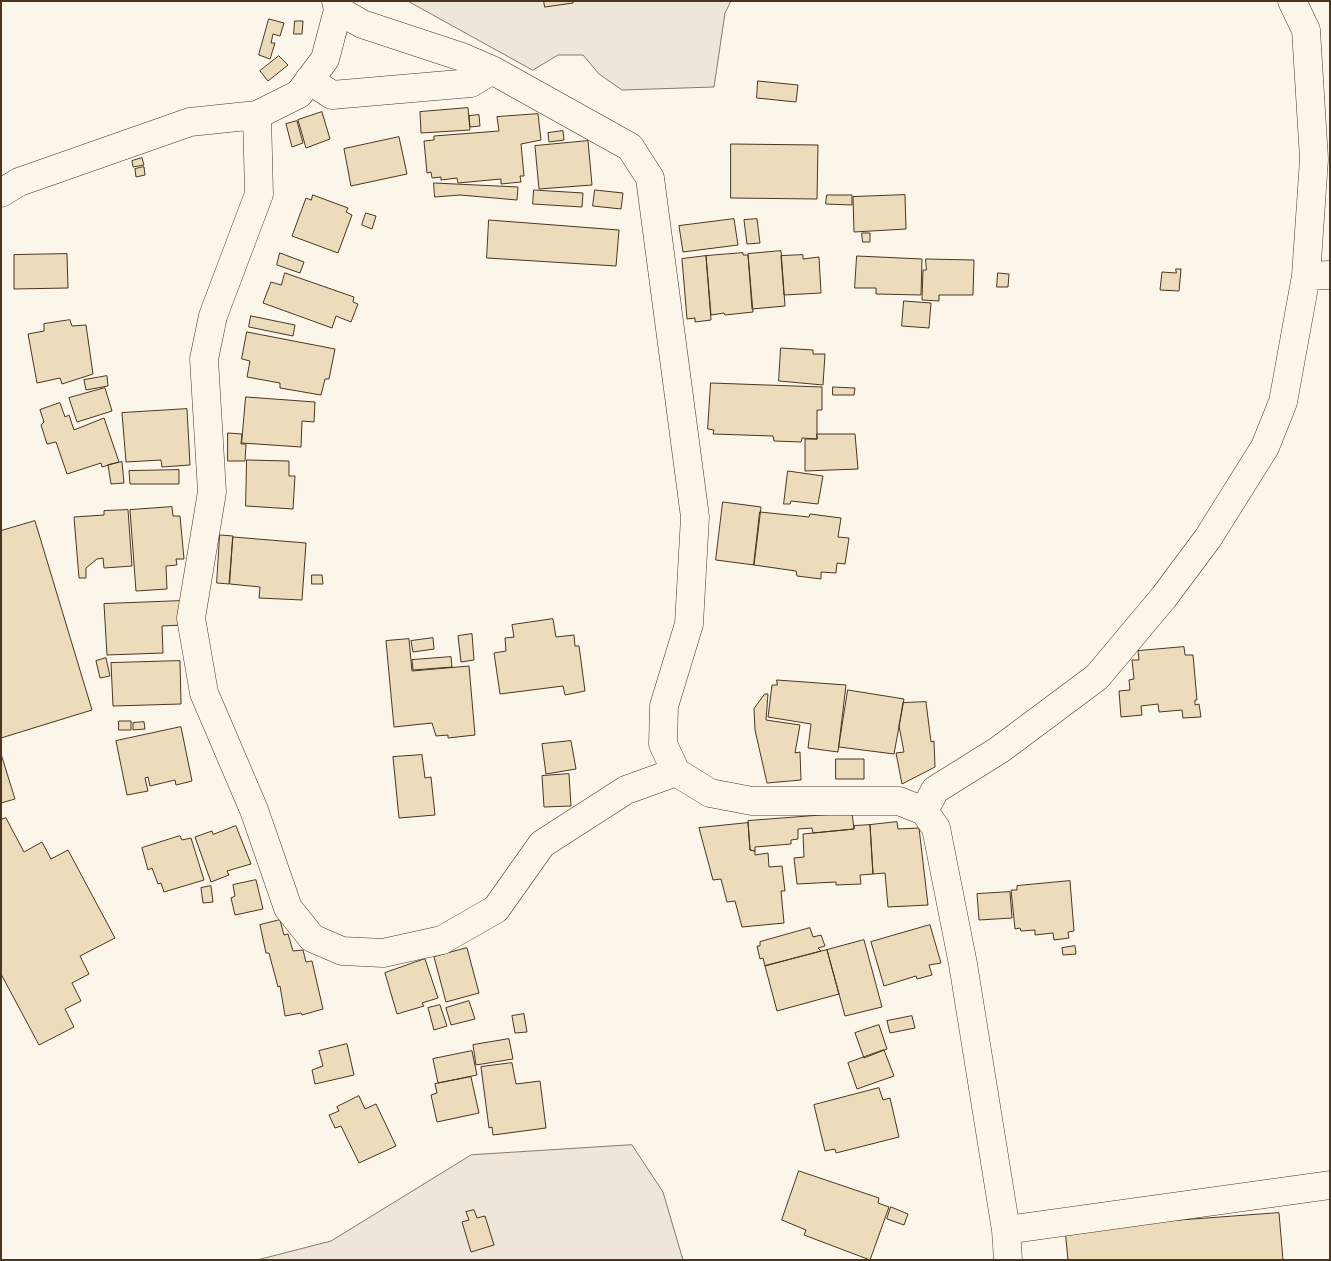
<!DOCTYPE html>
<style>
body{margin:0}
#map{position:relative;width:1331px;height:1261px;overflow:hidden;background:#fbf6e9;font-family:"Sofia Sans Condensed",sans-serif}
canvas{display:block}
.frame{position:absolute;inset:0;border:2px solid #4a3520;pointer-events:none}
</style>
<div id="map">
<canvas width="1331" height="1261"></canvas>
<div class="frame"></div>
</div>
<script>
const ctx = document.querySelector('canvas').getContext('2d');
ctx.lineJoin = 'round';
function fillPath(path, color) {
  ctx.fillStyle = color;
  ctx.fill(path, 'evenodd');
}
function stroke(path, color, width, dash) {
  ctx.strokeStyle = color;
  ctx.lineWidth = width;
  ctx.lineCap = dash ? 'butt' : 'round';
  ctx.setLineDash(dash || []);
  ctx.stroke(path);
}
const green = new Path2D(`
 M 408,1 L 731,1 L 725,13 L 714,87 L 622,90 L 599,74 L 583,55 L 558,55 L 533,70 Z
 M 632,1145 L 663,1192 L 683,1260 L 257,1260 L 331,1241 L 471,1155 Z`);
fillPath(green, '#ede6d9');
stroke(green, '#887966', 1);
const building = new Path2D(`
 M 544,1 L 573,1 L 573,3 L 545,7 Z
 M 269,19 L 284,23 L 280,36 L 273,34 L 271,43 L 275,43 L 270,59 L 259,55 Z
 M 295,21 L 303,21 L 302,34 L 294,34 Z
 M 279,56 L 288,65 L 268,81 L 260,71 Z
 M 758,81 L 798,85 L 796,102 L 757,98 Z
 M 468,108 L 470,130 L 421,133 L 420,112 Z
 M 322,112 L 330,139 L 306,148 L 298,120 Z
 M 538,114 L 541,140 L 521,144 L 524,176 L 520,176 L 521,182 L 501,184 L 501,179 L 458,183 L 457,178 L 441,180 L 441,177 L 432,178 L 431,172 L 427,173 L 424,141 L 434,140 L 434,136 L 499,131 L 497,117 Z
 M 479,115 L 480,126 L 470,127 L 469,116 Z
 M 297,121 L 303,143 L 292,147 L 286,124 Z
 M 563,131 L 564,140 L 549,142 L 548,133 Z
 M 399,137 L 407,174 L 351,186 L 344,149 Z
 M 588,141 L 592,185 L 539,189 L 535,146 Z
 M 731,144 L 818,145 L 817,199 L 731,198 Z
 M 142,158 L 144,165 L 133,167 L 132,161 Z
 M 144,167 L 145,175 L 136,177 L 135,169 Z
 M 434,183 L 518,187 L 517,200 L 460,195 L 435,197 Z
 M 534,190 L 583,193 L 582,207 L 533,204 Z
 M 595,190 L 623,193 L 621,209 L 593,206 Z
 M 313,195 L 348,208 L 346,212 L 352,215 L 338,253 L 292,236 L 306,198 L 311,200 Z
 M 827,195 L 852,195 L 852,205 L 826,204 Z
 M 905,195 L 906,229 L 854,232 L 853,197 Z
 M 366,213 L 376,216 L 372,229 L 362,225 Z
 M 734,219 L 738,245 L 683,252 L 679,226 Z
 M 757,219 L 760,243 L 747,244 L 744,220 Z
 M 489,220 L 619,230 L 616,266 L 487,258 Z
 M 862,233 L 870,233 L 870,242 L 863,242 Z
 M 781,251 L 785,306 L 752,309 L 748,254 Z
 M 280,253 L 304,262 L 300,273 L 277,265 Z
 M 743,253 L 743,255 L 748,255 L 753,312 L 725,315 L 724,313 L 711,315 L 706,256 Z
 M 67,254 L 68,288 L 14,289 L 14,255 Z
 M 803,255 L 803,259 L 819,257 L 821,293 L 784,295 L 781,256 Z
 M 706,256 L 711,320 L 695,322 L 695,318 L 687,319 L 682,259 Z
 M 857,256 L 922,259 L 921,295 L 876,294 L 876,288 L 855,288 Z
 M 926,259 L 974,260 L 973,295 L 939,295 L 939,301 L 922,300 L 923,270 L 926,270 Z
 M 1176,269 L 1181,269 L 1179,291 L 1160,290 L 1162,272 L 1176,273 Z
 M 285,273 L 354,297 L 353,302 L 358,304 L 351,322 L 336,316 L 332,328 L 263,303 L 271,282 L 281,285 Z
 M 998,273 L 1009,274 L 1008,287 L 997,287 Z
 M 904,301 L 931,303 L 929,328 L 902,326 Z
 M 251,316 L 295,325 L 293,336 L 249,327 Z
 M 70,320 L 72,326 L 86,325 L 93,374 L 62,384 L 60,378 L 37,383 L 28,334 L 44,331 L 44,324 Z
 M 247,332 L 335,349 L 329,379 L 325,379 L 321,395 L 280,388 L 280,383 L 247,377 L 250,361 L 242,359 Z
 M 781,348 L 813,350 L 813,354 L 825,354 L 823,385 L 779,381 Z
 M 107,376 L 108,386 L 86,390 L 84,380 Z
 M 711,383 L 822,387 L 822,410 L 817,410 L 817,439 L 802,438 L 801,442 L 774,441 L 773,436 L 713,434 L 714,430 L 708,429 Z
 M 833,387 L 855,388 L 854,395 L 833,395 Z
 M 105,388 L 112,411 L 77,422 L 69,398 Z
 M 246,397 L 315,402 L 314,422 L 302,421 L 301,447 L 242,443 Z
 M 60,403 L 65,417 L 69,415 L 74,430 L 104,418 L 119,462 L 102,467 L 101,463 L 67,474 L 56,442 L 47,444 L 41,425 L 44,422 L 40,410 Z
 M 187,409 L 190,465 L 162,467 L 161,460 L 126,462 L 122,413 Z
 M 228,433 L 242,434 L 241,444 L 246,444 L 245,461 L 228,461 Z
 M 817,434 L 855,434 L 858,469 L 805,471 L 805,439 L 817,439 Z
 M 247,460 L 289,461 L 289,476 L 295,476 L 293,509 L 246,506 Z
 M 122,462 L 124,483 L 111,484 L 108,465 Z
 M 179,470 L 179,484 L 130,484 L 129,471 Z
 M 788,471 L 823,476 L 818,504 L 791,501 L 790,504 L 784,504 Z
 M 723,502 L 761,507 L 754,565 L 716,560 Z
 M 172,507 L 173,516 L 180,516 L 184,559 L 176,559 L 177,565 L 166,566 L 167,589 L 136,591 L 130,510 Z
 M 128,510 L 132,566 L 104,568 L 103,558 L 97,559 L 86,568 L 86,578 L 79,578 L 74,517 L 104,515 L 104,511 Z
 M 760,512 L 809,517 L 810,514 L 841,518 L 838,537 L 849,538 L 845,564 L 837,563 L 836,573 L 821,572 L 821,579 L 797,576 L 796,571 L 754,565 Z
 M 35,521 L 92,710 L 1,738 L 1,531 Z
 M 220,535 L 233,536 L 229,584 L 217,583 Z
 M 233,537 L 306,543 L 302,600 L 259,598 L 260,587 L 230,584 Z
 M 312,575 L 322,575 L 323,584 L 312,584 Z
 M 181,601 L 183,625 L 162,626 L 163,653 L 107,655 L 104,604 Z
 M 553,619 L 556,637 L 574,635 L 575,646 L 579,646 L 585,691 L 565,695 L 563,686 L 500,694 L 494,653 L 506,651 L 505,638 L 514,637 L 512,625 Z
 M 472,634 L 474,660 L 461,662 L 458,636 Z
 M 433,638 L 434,649 L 413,652 L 411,641 Z
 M 409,639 L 412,671 L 469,666 L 475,735 L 448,738 L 448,735 L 436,736 L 432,723 L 394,727 L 386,641 Z
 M 1184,647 L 1185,655 L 1193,655 L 1197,700 L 1195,700 L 1195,705 L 1199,704 L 1201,717 L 1183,718 L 1182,710 L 1159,712 L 1158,704 L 1141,706 L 1142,715 L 1121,717 L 1119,691 L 1130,690 L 1129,680 L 1134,679 L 1132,660 L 1139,660 L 1138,651 Z
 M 451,657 L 452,667 L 413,670 L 412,660 Z
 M 106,658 L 110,676 L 100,678 L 96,661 Z
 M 180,661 L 181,704 L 113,706 L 111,663 Z
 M 777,680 L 846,685 L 838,752 L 808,748 L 811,724 L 768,717 L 772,685 L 777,685 Z
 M 848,690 L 904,699 L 894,754 L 839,747 Z
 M 765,694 L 768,694 L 766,720 L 800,725 L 795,753 L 800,752 L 801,780 L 767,783 L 755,730 L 754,709 Z
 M 926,702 L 931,742 L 934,741 L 935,767 L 902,784 L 896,753 L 904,752 L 899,726 L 903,703 Z
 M 119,721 L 131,721 L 131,730 L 119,730 Z
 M 144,722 L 145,729 L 133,730 L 133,723 Z
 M 181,727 L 192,781 L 176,785 L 175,780 L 150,786 L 148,777 L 145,778 L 148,791 L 127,795 L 116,741 Z
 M 571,741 L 576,769 L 546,774 L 542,744 Z
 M 1,754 L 15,799 L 1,803 Z
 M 422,755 L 425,778 L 431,777 L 435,815 L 399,818 L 393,757 Z
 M 836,759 L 864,759 L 864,779 L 836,779 Z
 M 569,774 L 571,806 L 544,807 L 542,776 Z
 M 852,813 L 854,829 L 813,833 L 812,828 L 798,829 L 798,839 L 791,840 L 791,844 L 755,847 L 755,851 L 750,850 L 748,821 Z
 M 6,818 L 24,852 L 42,842 L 51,859 L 68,850 L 115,938 L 80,956 L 89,974 L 72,983 L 81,1001 L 65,1009 L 74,1027 L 39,1045 L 1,974 L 1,820 Z
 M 897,822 L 898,829 L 919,828 L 928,905 L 888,907 L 885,873 L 873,874 L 870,825 Z
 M 748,823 L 750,850 L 755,851 L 755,855 L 768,853 L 769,867 L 782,866 L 785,891 L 781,891 L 784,923 L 742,927 L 735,901 L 727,902 L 721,879 L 713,880 L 699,828 Z
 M 870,825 L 873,874 L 860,875 L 861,884 L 836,885 L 836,882 L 797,884 L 794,858 L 804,857 L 803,834 L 854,829 L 854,826 Z
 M 236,826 L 251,864 L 227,871 L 229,875 L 211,882 L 195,837 L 212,831 L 213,834 Z
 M 180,836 L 182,840 L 191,838 L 204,880 L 164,892 L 161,883 L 158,884 L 152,868 L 148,870 L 142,848 Z
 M 256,880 L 263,909 L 235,915 L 231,898 L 235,896 L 233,885 Z
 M 1070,881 L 1074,931 L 1068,932 L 1069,938 L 1054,940 L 1053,933 L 1035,935 L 1035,930 L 1021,931 L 1020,928 L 1015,929 L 1011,890 L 1017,890 L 1017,886 Z
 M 211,886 L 213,902 L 203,903 L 201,888 Z
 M 1010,892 L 1012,918 L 979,920 L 977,894 Z
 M 280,920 L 284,935 L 288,934 L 293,951 L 303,950 L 306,962 L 312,961 L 323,1009 L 302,1015 L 301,1013 L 285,1016 L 280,986 L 278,987 L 269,953 L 266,953 L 260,925 Z
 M 930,925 L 941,963 L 929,965 L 932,975 L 917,979 L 916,976 L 884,986 L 871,942 Z
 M 810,928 L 813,937 L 821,935 L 825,946 L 818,948 L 821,951 L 765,966 L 763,958 L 760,959 L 757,946 L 760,946 L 760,942 Z
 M 864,940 L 882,1007 L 845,1016 L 827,950 Z
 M 1075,946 L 1076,954 L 1063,955 L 1062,948 Z
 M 467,948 L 479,993 L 446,1002 L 434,957 Z
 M 827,950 L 839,994 L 777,1011 L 765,966 Z
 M 425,959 L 438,998 L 422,1003 L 424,1006 L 397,1014 L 385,973 Z
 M 469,1001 L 475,1019 L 451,1025 L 446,1008 Z
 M 440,1005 L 447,1026 L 434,1030 L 428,1008 Z
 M 524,1014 L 527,1032 L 515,1033 L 512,1016 Z
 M 912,1016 L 915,1028 L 890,1033 L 887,1021 Z
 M 879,1025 L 887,1049 L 864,1058 L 855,1033 Z
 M 509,1039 L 513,1059 L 476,1065 L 473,1045 Z
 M 347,1044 L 354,1075 L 315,1084 L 312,1070 L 323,1066 L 319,1051 Z
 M 884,1050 L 894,1076 L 857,1089 L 848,1063 Z
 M 472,1051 L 477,1075 L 438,1083 L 433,1059 Z
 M 512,1063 L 516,1084 L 540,1081 L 546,1128 L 493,1135 L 492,1127 L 489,1128 L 481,1067 Z
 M 471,1077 L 479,1113 L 437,1122 L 431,1095 L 437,1093 L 435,1084 Z
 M 879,1088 L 883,1100 L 890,1098 L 899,1137 L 836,1153 L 835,1149 L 825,1151 L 814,1105 Z
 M 359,1096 L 365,1109 L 376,1104 L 396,1146 L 359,1163 L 341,1126 L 335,1128 L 329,1115 L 339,1111 L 337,1107 Z
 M 799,1171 L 879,1198 L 878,1203 L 889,1207 L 870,1260 L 804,1235 L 806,1230 L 782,1220 Z
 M 891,1207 L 908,1214 L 904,1225 L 887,1219 Z
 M 474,1210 L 477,1218 L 485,1216 L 494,1245 L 471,1252 L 462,1222 L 469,1220 L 466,1212 Z
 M 1279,1213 L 1283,1260 L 1068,1260 L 1065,1229 Z`);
fillPath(building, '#ecdcbc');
stroke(building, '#4a3520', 1);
const minor = new Path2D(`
 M 338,10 L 362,24 L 462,57 L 492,70 L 630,147 L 650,178 L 695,517 L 689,624 L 664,706 L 663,744 L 676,772 L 710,793 L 752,801 L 899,801 L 924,811 L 936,828 L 963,964 L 1006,1230 L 1008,1260
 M 309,80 L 332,95 L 471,83 L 492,70
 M 257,115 L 259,194 L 213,316 L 204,359 L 212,492 L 191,618 L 204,693 L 254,810 L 288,908 L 312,938 L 342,951 L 383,953 L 442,940 L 496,909 L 542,844 L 626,790 L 676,772
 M 1,193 L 19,182 L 190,122 L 257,115 L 299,94 L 325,59 L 338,10 L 336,1
 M 1306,276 L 1330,275
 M 924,811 L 935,790 L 999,750 L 1097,677 L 1164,597 L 1208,538 L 1265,447 L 1283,402 L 1306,276 L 1314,159 L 1306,30 L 1292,1
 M 1006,1230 L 1330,1185`);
stroke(minor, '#4a3520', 29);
stroke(minor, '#fbf6e9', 28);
</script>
